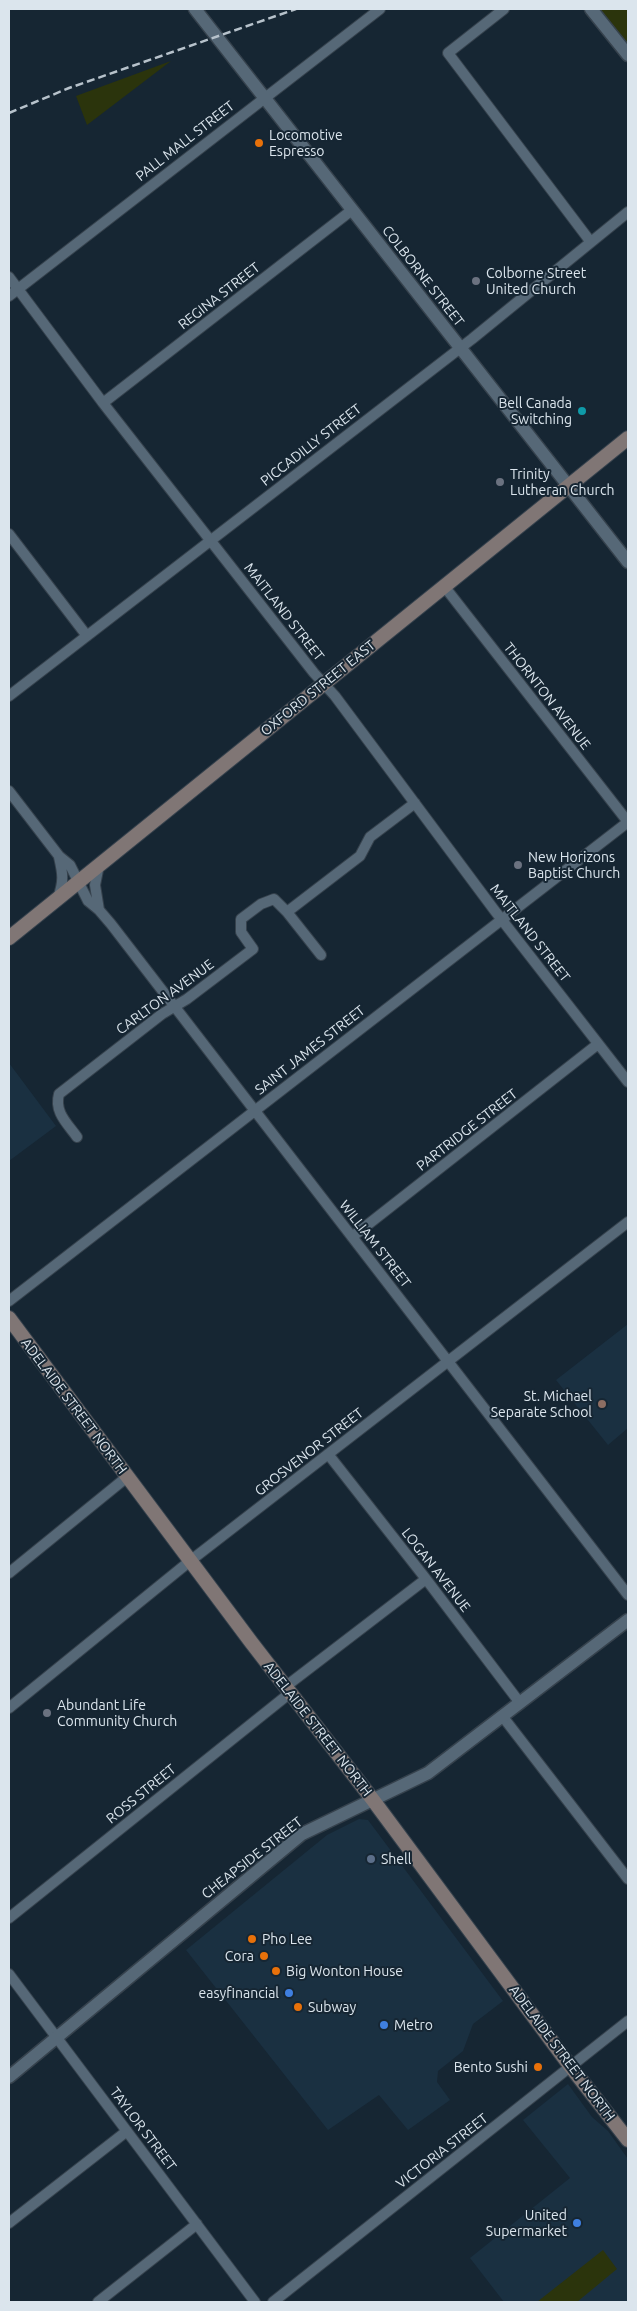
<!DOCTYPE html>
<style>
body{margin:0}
#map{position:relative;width:637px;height:2311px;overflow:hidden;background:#162633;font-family:Ubuntu,sans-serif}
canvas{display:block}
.frame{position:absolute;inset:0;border:10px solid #dbe5ed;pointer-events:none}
</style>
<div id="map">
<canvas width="637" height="2311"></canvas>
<div class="frame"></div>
</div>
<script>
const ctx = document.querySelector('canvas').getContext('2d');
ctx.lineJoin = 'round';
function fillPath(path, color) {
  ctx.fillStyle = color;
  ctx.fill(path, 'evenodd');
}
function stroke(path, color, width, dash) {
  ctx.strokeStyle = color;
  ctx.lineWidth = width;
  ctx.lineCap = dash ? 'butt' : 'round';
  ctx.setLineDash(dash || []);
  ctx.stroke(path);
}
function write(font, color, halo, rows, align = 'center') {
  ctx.font = font + ' Ubuntu,sans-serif';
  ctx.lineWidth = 4;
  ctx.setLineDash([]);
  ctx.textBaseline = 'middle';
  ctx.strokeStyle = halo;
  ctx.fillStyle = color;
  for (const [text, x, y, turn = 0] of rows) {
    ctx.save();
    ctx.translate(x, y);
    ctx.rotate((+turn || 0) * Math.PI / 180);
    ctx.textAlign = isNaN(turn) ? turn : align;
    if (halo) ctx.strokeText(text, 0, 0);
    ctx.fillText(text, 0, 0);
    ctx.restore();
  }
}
fillPath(new Path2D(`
 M 9,1063 L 56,1126 L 9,1161 Z
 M 628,1324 L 628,1428 L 608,1445 L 556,1380 Z
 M 359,1819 L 368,1820 L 503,2001 L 473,2024 L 463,2051 L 438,2071 L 437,2082 L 450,2100 L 408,2130 L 379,2095 L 328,2130 L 186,1950 L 327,1835 Z
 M 568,2084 L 592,2117 L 608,2131 L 628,2159 L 628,2302 L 504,2302 L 470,2258 L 570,2178 L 523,2120 Z`), '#1a3041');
fillPath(new Path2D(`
 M 599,9 L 628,9 L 628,43 L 626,45 Z
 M 171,61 L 87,125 L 76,96 Z
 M 603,2250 L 617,2269 L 577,2302 L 537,2302 Z`), '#2b340c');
const minor = new Path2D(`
 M 504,9 L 448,53 L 590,241
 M 9,277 L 103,403 L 314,673 L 335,696 L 495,911 L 628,1082
 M 9,296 L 380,9
 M 103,403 L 352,210
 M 9,534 L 87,636
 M 444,586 L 628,822
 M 9,696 L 472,339 L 628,212
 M 9,791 L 59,856 L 70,865 L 88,901 L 99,910 L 111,924 L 628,1595
 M 99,865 L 95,885 L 99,910
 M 58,898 C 64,881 63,874 59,857
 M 287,912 L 360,856 L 370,837 L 415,803
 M 77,1137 C 67,1123 54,1112 59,1094 L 162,1014 L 187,999 L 253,949 L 241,932 L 241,919 L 261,904 L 274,899 L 287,912 L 321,955
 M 352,1237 L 598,1044
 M 9,1301 L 628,822
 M 328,1454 L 426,1579 L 520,1703
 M 9,1573 L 127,1477
 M 285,1687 L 426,1579
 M 9,1708 L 190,1561 L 628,1222
 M 503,1717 L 628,1879
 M 9,1918 L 290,1693
 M 9,1974 L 255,2302
 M 9,2223 L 127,2131
 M 98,2302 L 197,2224
 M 273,2302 L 628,2021`);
const tertiary = new Path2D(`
 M 195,9 L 628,562
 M 591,9 L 628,55
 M 9,2077 L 302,1834 L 428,1773 L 628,1620`);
const secondary = new Path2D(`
 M 9,938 L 628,438
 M 9,1318 L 251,1642 L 373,1800 L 571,2067 L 628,2140`);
stroke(minor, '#36424d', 12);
stroke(tertiary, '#36424d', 15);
stroke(secondary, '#36424d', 16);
stroke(minor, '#566877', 10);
stroke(tertiary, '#566877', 12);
stroke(secondary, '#807675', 14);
stroke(new Path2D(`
 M 9,113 L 69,88 L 296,9`), '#b7c2cb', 2.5, [8, 4]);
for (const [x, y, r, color] of [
 [259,143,5,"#e8710a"],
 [476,281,5,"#6b7280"],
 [582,411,5,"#0f9aa8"],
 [500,482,5,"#6b7280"],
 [518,865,5,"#6b7280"],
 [602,1404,5,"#8d6e63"],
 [47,1713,5,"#6b7280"],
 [371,1859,5,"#5c6f8a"],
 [252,1939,5,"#e8710a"],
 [264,1956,5,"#e8710a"],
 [276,1971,5,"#e8710a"],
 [289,1993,5,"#3f7fe0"],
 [298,2007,5,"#e8710a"],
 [384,2025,5,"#3f7fe0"],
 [538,2067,5,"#e8710a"],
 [577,2223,5,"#3f7fe0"]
]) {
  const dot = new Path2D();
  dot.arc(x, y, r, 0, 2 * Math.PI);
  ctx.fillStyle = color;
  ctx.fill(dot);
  stroke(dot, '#162633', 2);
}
write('14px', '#dbe5ed', '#162633', [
 ["Locomotive",269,135],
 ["Espresso",269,151],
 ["Colborne Street",486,273],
 ["United Church",486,289],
 ["Bell Canada",572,403,"right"],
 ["Switching",572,419,"right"],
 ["Trinity",510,474],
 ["Lutheran Church",510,490],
 ["New Horizons",528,857],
 ["Baptist Church",528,873],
 ["St. Michael",592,1396,"right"],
 ["Separate School",592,1412,"right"],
 ["Abundant Life",57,1705],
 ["Community Church",57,1721],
 ["Shell",381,1859],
 ["Pho Lee",262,1939],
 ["Cora",254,1956,"right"],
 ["Big Wonton House",286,1971],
 ["easyfinancial",279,1993,"right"],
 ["Subway",308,2007],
 ["Metro",394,2025],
 ["Bento Sushi",528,2067,"right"],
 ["United",567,2215,"right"],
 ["Supermarket",567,2231,"right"]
], 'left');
write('14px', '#dbe5ed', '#162633', [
 ["PALL MALL STREET",185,141,-38],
 ["COLBORNE STREET",423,276,52],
 ["REGINA STREET",219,296,-38],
 ["PICCADILLY STREET",311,445,-38],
 ["MAITLAND STREET",284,612,52],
 ["OXFORD STREET EAST",318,688,-39],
 ["THORNTON AVENUE",547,696,52],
 ["MAITLAND STREET",530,933,52],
 ["CARLTON AVENUE",165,997,-36],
 ["SAINT JAMES STREET",310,1050,-38],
 ["PARTRIDGE STREET",467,1130,-38],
 ["WILLIAM STREET",375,1244,52],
 ["ADELAIDE STREET NORTH",74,1406,53],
 ["GROSVENOR STREET",309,1452,-38],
 ["LOGAN AVENUE",436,1570,52],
 ["ADELAIDE STREET NORTH",318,1729,52],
 ["ROSS STREET",141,1794,-39],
 ["CHEAPSIDE STREET",252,1858,-38],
 ["ADELAIDE STREET NORTH",562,2053,53],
 ["TAYLOR STREET",143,2129,53],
 ["VICTORIA STREET",442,2151,-38]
]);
</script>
